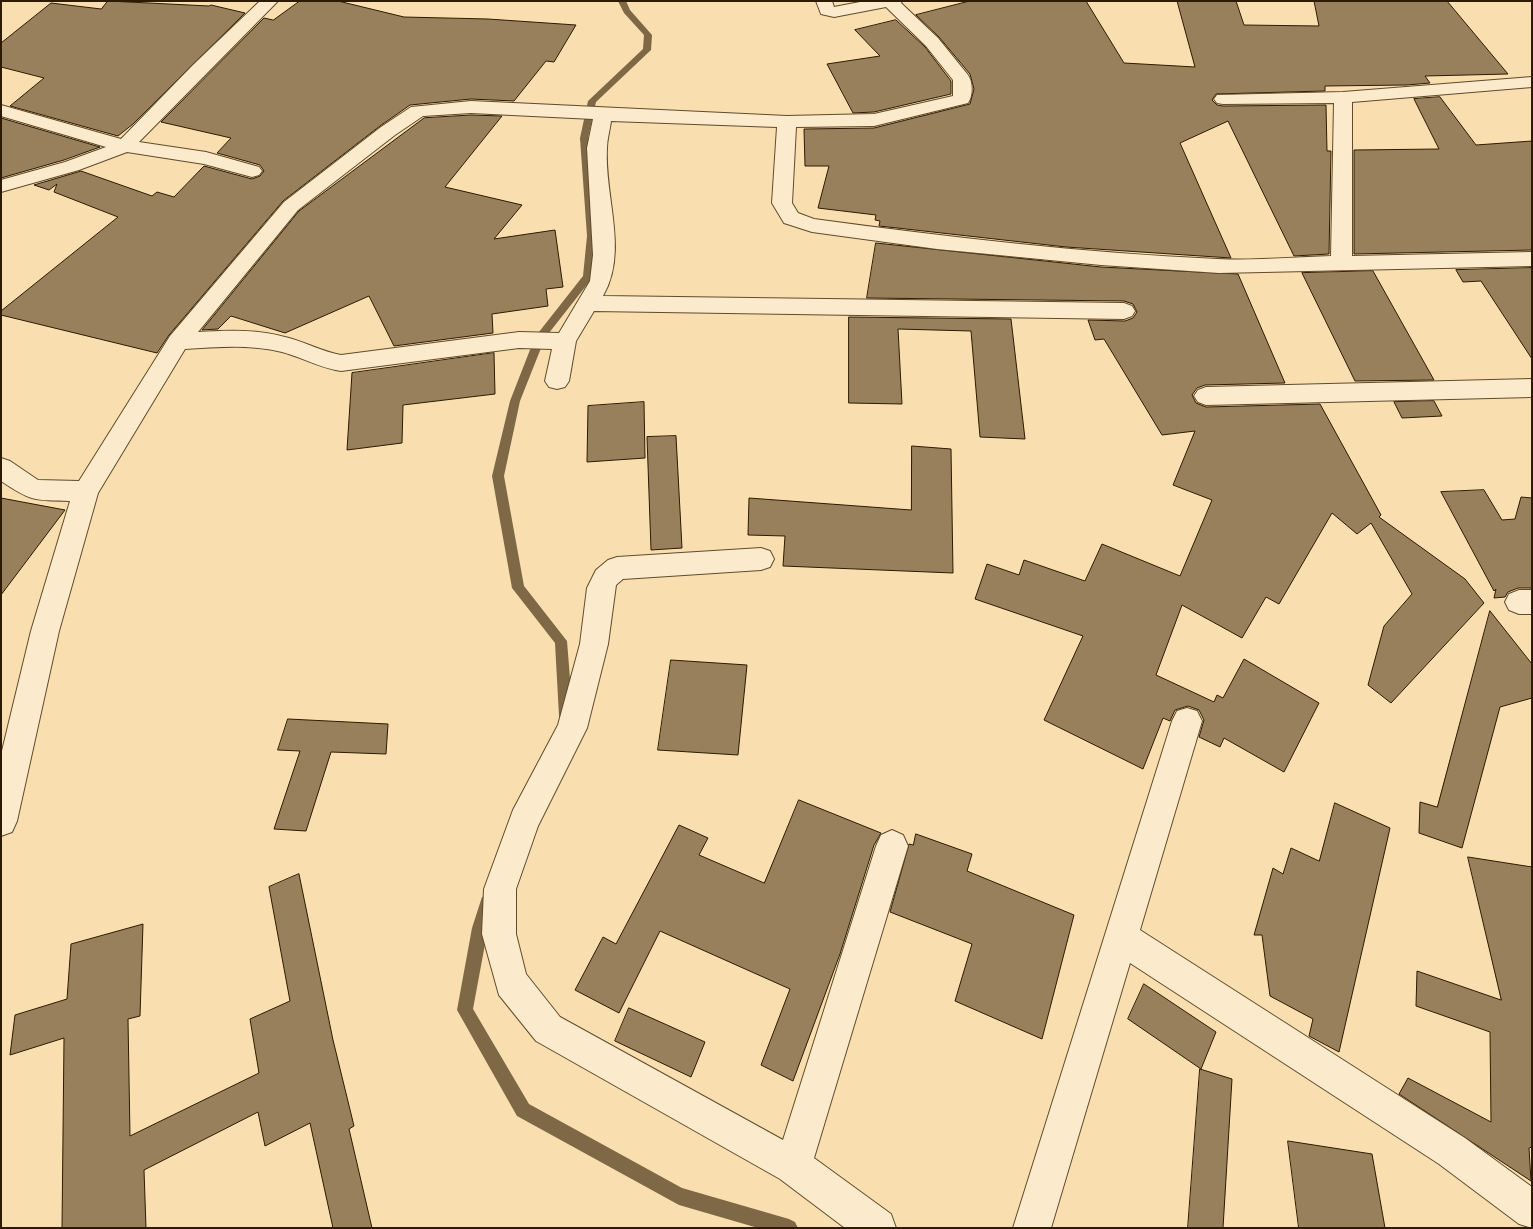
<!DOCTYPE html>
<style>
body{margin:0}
#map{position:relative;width:1533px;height:1229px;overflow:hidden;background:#f9dfaf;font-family:"IM FELL Double Pica",serif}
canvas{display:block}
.frame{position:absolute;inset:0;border:2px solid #2d1a00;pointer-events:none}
</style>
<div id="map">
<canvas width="1533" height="1229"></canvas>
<div class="frame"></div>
</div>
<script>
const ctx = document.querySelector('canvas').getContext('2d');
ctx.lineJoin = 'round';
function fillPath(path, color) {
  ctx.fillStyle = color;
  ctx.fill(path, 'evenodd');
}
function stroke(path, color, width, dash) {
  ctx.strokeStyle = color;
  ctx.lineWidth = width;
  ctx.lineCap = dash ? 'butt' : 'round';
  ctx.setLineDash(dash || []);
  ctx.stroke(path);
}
fillPath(new Path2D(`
 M 618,1 L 626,1 L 630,10 L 652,35 L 651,50 L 596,102 L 588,138 L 597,236 L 593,277 L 545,338 L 520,401 L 504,476 L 524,586 L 567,641 L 573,716 L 571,720 L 566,722 L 561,720 L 559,716 L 555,643 L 512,588 L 492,476 L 510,401 L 535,337 L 583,276 L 587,236 L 580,138 L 588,101 L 643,49 L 644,35 L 624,13 Z
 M 487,895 L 492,897 L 494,902 L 488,928 L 473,1009 L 529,1104 L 682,1188 L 789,1219 L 795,1222 L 798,1228 L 758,1228 L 679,1205 L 517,1116 L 457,1010 L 472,928 L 482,897 Z`), '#7e6846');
const building = new Path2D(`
 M 108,1 L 209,6 L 211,5 L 245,13 L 133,124 L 118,136 L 10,106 L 44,78 L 1,67 L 1,43 L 51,3 L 101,9 Z
 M 300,1 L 338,1 L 404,17 L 488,19 L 576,25 L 554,62 L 546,61 L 514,101 L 471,99 L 410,105 L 380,126 L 283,201 L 169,335 L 157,353 L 1,315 L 1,311 L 118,217 L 54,192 L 57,184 L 49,190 L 34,185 L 81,171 L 152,196 L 157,192 L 174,197 L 204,166 L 252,179 L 260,176 L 264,171 L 260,165 L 217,153 L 231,138 L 161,122 L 264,18 L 273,20 Z
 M 970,1 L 1086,1 L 1124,63 L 1195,67 L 1177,1 L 1236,1 L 1244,25 L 1319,26 L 1314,1 L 1447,1 L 1508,74 L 1425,76 L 1430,83 L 1407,85 L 1325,86 L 1325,91 L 1216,94 L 1212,100 L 1217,105 L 1223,106 L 1326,105 L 1327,151 L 1331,151 L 1329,254 L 1294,256 L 1228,121 L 1180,143 L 1231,258 L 1066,247 L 915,230 L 879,226 L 880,221 L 875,220 L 876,215 L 818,208 L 829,166 L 805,166 L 804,129 L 874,128 L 970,104 L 974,89 L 970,74 L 939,37 L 916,15 Z
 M 896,20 L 925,47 L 951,81 L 951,94 L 874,112 L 853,113 L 827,64 L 880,56 L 855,30 Z
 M 1440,97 L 1476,145 L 1532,141 L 1532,250 L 1354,254 L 1354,150 L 1439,149 L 1414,99 Z
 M 471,115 L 502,116 L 445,187 L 522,205 L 494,239 L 555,230 L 563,287 L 546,289 L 548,306 L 492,314 L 493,333 L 394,346 L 369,296 L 285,333 L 231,316 L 218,329 L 202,330 L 299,211 L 424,118 Z
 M 1,118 L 100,147 L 64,160 L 1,178 Z
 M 876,243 L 1101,267 L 1238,274 L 1285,383 L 1205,385 L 1197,388 L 1192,395 L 1196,403 L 1206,407 L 1320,404 L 1381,515 L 1379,517 L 1465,579 L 1484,603 L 1391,703 L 1368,685 L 1384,626 L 1412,594 L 1371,523 L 1357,534 L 1332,513 L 1279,604 L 1266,597 L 1242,638 L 1182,605 L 1156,675 L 1214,702 L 1217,695 L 1223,698 L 1244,659 L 1319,703 L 1284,772 L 1224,738 L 1220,747 L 1199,737 L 1204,720 L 1199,710 L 1188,706 L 1175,710 L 1170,721 L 1163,718 L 1143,769 L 1044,720 L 1083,636 L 975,599 L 987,564 L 1019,575 L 1024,560 L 1085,581 L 1102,544 L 1180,576 L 1212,500 L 1173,485 L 1195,431 L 1162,435 L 1104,339 L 1095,340 L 1088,320 L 1125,321 L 1133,318 L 1137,312 L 1133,304 L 1124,301 L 867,298 Z
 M 1532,268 L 1532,359 L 1481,281 L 1463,282 L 1456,270 Z
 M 1373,271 L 1434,380 L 1355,381 L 1302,273 Z
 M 849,317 L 1011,319 L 1025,439 L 980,437 L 971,331 L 898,329 L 902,404 L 849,403 Z
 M 494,353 L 495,394 L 403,405 L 402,443 L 347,450 L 352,373 Z
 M 1434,401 L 1442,416 L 1402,418 L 1394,402 Z
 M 644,402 L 645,458 L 587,462 L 588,406 Z
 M 676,436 L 682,548 L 651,550 L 647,437 Z
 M 912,446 L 951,449 L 953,573 L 783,566 L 785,536 L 748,535 L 749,498 L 911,510 Z
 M 1484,490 L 1502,520 L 1515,519 L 1521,497 L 1532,498 L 1532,588 L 1518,588 L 1508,592 L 1505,597 L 1494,598 L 1496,589 L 1494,591 L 1441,492 Z
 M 1,498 L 65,510 L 1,595 Z
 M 1490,611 L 1532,664 L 1532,698 L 1500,707 L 1462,848 L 1419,833 L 1420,802 L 1437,807 Z
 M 671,660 L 747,665 L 738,755 L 658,750 Z
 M 288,719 L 388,724 L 386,754 L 331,752 L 306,831 L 274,829 L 300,751 L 278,750 Z
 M 799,800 L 881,833 L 874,845 L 840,954 L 793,1081 L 761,1065 L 790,989 L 660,931 L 619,1013 L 575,990 L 603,937 L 616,944 L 679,825 L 708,838 L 699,855 L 764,883 Z
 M 1335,803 L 1390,828 L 1339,1052 L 1309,1036 L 1313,1019 L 1270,996 L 1262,935 L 1254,935 L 1273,868 L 1283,874 L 1291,848 L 1319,861 Z
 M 916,834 L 972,854 L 967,871 L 1074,915 L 1042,1039 L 955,1001 L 972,944 L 890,912 L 909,844 L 913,845 Z
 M 1468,857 L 1532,867 L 1532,1147 L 1529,1148 L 1531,1181 L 1399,1094 L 1408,1078 L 1491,1122 L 1490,1032 L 1416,1006 L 1417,971 L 1501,1000 Z
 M 299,874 L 333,1040 L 354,1126 L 349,1129 L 372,1228 L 333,1228 L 310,1123 L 265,1146 L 258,1112 L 144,1170 L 146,1228 L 62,1228 L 64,1038 L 10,1055 L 15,1015 L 67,999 L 71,944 L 143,924 L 140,1016 L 128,1019 L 130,1136 L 259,1073 L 250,1019 L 290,1001 L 269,887 Z
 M 1144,984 L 1216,1032 L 1201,1069 L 1128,1019 Z
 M 629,1008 L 705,1042 L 691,1077 L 615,1041 Z
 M 1200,1069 L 1232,1079 L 1223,1228 L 1188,1228 Z
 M 1288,1141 L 1372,1154 L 1385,1228 L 1299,1228 Z`);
fillPath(building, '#97805b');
stroke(building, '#2d1a00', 1);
const minor = new Path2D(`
 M 260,1 L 278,1 L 139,142 L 206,152 L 259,167 L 262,171 L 259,175 L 252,177 L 204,164 L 127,152 L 79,170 L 1,192 L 1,180 L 65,162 L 106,147 L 1,116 L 1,105 L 121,139 L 193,65 Z
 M 816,1 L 832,1 L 834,7 L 865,1 L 902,1 L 901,3 L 938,38 L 968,75 C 973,82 973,96 968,103 L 874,126 L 796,127 L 792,203 L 798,213 L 814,219 C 948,237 1082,253 1217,259 C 1255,261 1293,257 1331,256 L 1334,103 L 1223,104 L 1217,103 L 1214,99 L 1217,95 L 1343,92 L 1532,77 L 1532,87 L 1352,102 L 1352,256 L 1532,252 L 1532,266 L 1219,273 L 1101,265 L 937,249 L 812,232 L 784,223 L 772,203 L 777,127 L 611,121 C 610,130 607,139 607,148 C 604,196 629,252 603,296 L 1124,303 L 1132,306 L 1135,311 L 1132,316 L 1124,319 L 594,311 L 576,341 L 569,381 L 565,387 L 557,389 L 549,387 L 545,381 L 552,349 L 519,348 L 341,371 C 319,368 302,357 282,352 C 250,344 217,347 185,349 L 98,493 L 59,631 L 17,821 L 12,832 L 1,836 L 1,755 L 31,631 L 70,501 C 34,500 32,502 1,481 L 1,458 L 10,461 L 38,480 L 79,481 L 170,336 L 284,202 L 381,127 L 411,107 L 471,101 L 787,116 L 874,114 L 953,96 L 953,80 L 926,46 L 886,7 L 834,17 L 821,14 ZM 471,113 L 593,119 L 587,148 L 593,255 L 590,281 L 559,333 L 519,332 L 341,355 C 323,352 307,343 289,338 C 259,329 229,330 198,332 L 298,210 L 395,135 L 423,116 Z
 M 1532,379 L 1532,397 L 1206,405 L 1198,402 L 1194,396 L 1198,390 L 1206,387 Z
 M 761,548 L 770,551 L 774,559 L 770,567 L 761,570 L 623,579 L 616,585 L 608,644 L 587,728 L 538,826 L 516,889 L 516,934 L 526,974 L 560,1017 L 783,1140 L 876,846 L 881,835 L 892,830 L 903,835 L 908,846 L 814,1158 L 891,1214 L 896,1228 L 845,1228 L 780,1179 L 536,1041 L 499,995 L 482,934 L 484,889 L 513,810 L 558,725 L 580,644 L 587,588 L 596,570 L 608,560 L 617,557 Z
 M 1519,590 L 1532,590 L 1532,614 L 1519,614 L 1509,610 L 1505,602 L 1509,594 Z
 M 1187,708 L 1197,711 L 1202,721 L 1140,930 L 1465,1138 L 1532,1187 L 1532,1228 L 1519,1224 L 1439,1164 L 1130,963 L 1051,1228 L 1013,1228 L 1172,721 L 1177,711 Z`);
stroke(minor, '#604b2c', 2);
fillPath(minor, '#fbeacb');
</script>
